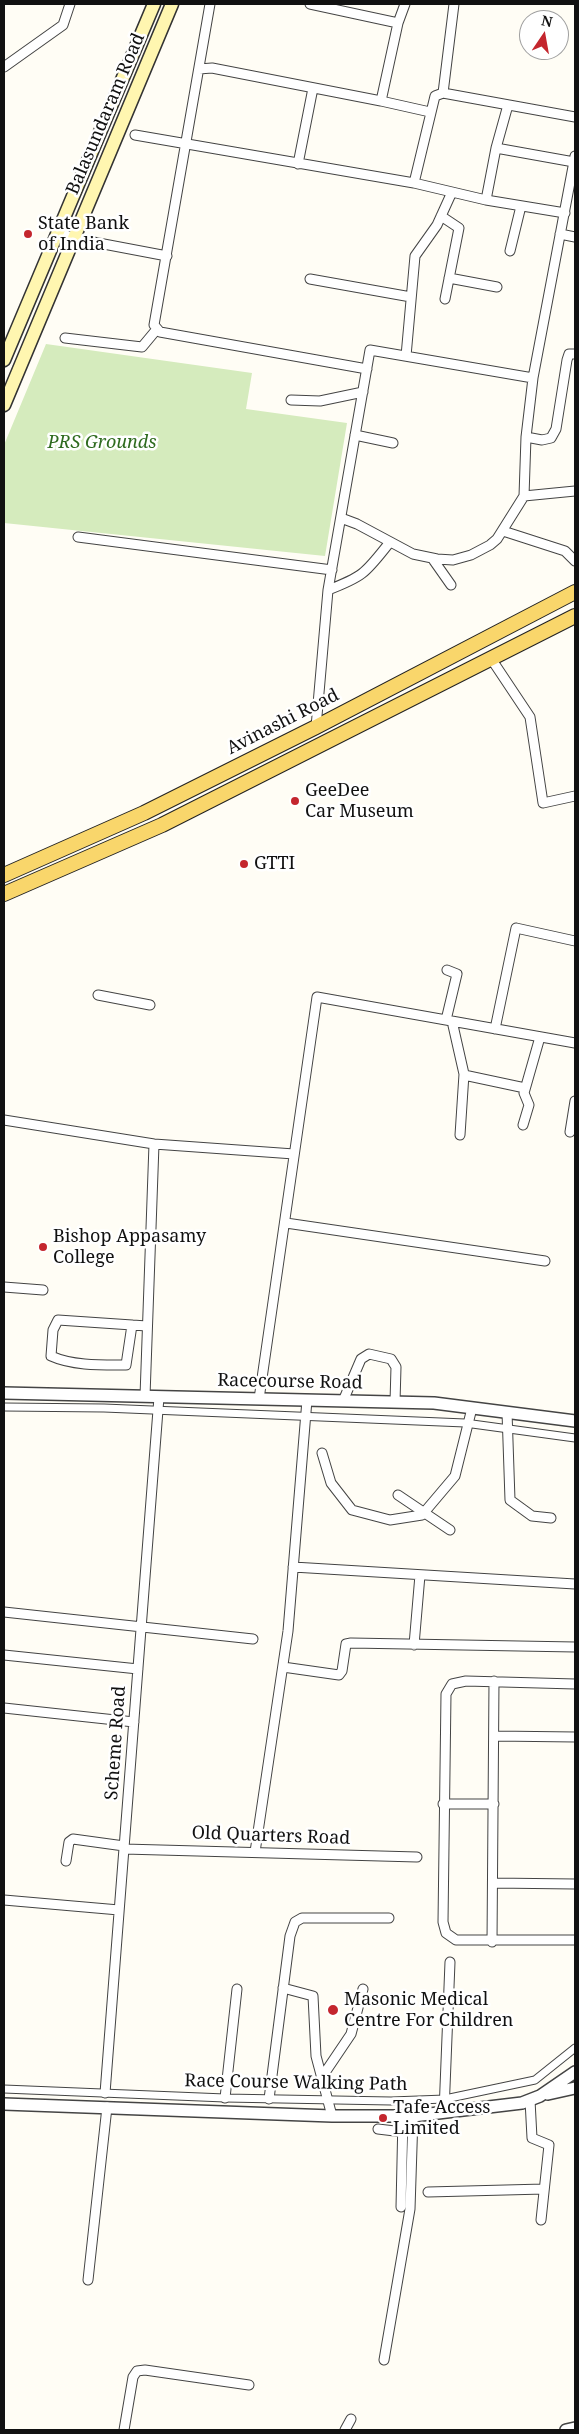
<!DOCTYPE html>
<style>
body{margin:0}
#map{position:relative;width:579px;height:2434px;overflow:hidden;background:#fffdf5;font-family:"Noto Serif",serif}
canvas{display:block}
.frame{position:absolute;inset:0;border:5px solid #111;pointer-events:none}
.north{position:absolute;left:519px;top:10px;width:50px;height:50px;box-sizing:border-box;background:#fff;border:1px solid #a0a0a0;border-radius:50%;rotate:12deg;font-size:14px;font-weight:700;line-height:20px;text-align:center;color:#111}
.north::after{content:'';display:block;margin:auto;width:18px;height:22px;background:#c4262e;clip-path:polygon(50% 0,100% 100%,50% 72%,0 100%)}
</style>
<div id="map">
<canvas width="579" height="2434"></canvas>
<div class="frame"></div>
<div class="north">N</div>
</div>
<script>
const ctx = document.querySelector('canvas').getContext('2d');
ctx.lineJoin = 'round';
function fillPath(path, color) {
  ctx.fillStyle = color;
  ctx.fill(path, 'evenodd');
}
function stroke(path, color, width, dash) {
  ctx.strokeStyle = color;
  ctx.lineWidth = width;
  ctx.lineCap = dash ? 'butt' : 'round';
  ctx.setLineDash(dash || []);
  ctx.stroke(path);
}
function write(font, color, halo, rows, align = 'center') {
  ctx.font = font + ' "Noto Serif",serif';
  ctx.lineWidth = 5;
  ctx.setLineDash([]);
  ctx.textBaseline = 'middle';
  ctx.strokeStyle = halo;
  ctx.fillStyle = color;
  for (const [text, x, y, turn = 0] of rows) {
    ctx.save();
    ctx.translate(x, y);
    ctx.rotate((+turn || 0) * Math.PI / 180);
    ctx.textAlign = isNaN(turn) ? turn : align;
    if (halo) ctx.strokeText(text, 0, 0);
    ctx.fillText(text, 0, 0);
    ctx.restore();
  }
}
fillPath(new Path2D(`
 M 46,344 L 252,373 L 246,409 L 347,423 L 325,556 L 4,523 L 4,445 Z`), '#d5ebbd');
const pedestrian = new Path2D(`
 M 4,1407 L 104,1408 L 465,1423 L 575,1438
 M 4,2089 L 225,2098 L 391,2101 L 445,2099 L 535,2080 L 575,2048`);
const minor = new Path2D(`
 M 210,4 L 154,325 L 160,332 L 367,369
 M 310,4 L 398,23 L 405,4
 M 398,23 L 381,101 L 430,112
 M 4,67 L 63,25 L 70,4
 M 199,69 L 212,68 L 381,101
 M 443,93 L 454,4
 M 135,135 L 414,183 L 486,200 L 565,213
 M 496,148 L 574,162
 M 298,164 L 313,88
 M 414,183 L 435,96 L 443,93 L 575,117
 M 486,200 L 496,148 L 508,105
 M 441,216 L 459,228 L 445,299
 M 58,231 L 72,238 L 167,256
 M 560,234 L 575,237
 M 510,251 L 521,206
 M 449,278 L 497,287
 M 310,279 L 411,297
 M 65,338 L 142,347 L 157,329
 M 406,356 L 415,256 L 437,225 L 452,192
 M 291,400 L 320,401 L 363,392
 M 355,435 L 393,443
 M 526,437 L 542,440 L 551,438 L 556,429 L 567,360 L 569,354 L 575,354
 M 524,496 L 575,491
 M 341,518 L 357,524 L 413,554 L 437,559 L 453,560 L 471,555 L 490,545 L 497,539 L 524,496 L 526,437 L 533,378
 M 503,531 L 565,551 L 575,561
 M 78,537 L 332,570
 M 432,558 L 451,585
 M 328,590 C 365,576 366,572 390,542
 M 490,657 L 530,717 L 543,803 L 575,796
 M 316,727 L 328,590 L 370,350 L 533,378 L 575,156
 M 98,995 L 150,1005
 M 446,1020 L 457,974 L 447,970
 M 452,1021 L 464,1074 L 460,1135
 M 495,1029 L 516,928 L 575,941
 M 464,1075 L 525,1088
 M 4,1120 L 154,1144 L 294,1154
 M 523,1125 L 529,1105 L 524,1093 L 540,1037
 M 570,1132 L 575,1101
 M 286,1223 L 545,1261
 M 4,1287 L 43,1290
 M 132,1325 L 126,1365 C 102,1365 73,1366 51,1356 L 53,1330 L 58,1320 L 147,1326
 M 145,1396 L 154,1144
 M 259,1399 L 317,997 L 575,1043
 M 343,1401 L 361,1359 L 369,1354 L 391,1359 L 396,1367 L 395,1402
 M 507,1412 L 510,1500 L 532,1516 L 551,1518
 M 322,1453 L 331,1483 L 352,1510 L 390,1520 L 422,1515 L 455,1476 L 472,1408
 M 398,1495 L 450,1530
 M 293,1567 L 575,1584
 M 4,1612 L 253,1639
 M 414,1645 L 420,1575
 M 4,1655 L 138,1669
 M 283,1667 L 339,1675 L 342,1671 L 346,1644 L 351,1643 L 575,1647
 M 575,1684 L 466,1681 L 452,1684 L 446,1694 L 443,1922 L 446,1933 L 456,1940 L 575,1940
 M 4,1708 L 134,1722
 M 495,1736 L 575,1737
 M 443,1804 L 494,1804
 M 124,1849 L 417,1857
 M 255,1852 L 288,1631 L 307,1400
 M 66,1861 L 69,1842 L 73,1839 L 124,1846
 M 493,1883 L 575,1884
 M 4,1900 L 119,1910
 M 492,1942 L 494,1681
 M 283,1988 L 313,1996 L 316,2056 L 332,2116
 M 322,2077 L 351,2034 L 363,1989
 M 105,2093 L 159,1397
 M 225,2098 L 237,1989
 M 269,2099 L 290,1936 L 295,1922 L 302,1918 L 389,1918
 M 530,2100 L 532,2138 L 549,2145 L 541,2220
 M 444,2112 L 450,1962
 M 378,2129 L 403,2132
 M 428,2192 L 544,2189
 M 401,2207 L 403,2116
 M 88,2280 L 107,2107
 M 384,2360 L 410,2209 L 413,2116
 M 124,2430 L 133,2377 L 137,2371 L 145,2370 L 249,2385
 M 345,2430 L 351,2419`);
const tertiary = new Path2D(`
 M 4,1393 L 434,1403 L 575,1421
 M 548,2094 L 575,2088
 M 4,2104 L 332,2116 L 413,2116 L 522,2103 L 540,2096 L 575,2072
 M 566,2430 L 575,2428`);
const secondary = new Path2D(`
 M 4,360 L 154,4
 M 4,405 L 172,4`);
const primary = new Path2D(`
 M 4,875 L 144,813 L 316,727 L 575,592
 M 4,894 L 162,825 L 575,616`);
stroke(pedestrian, '#444', 9);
stroke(minor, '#444', 11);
stroke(tertiary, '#444', 14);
stroke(secondary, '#333', 15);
stroke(primary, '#222', 16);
stroke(pedestrian, '#fff', 7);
stroke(minor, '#fff', 9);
stroke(tertiary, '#fff', 11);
stroke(secondary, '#fff6b0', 12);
stroke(primary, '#f9d66b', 14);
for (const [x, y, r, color] of [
 [28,234,5,"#c4262e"],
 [295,801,5,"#c4262e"],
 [244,864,5,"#c4262e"],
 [43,1247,5,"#c4262e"],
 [333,2010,6,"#c4262e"],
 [383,2118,5,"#c4262e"]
]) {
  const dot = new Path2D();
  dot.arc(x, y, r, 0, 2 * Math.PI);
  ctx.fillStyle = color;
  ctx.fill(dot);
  stroke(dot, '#fff', 2);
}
write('18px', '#111', '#fff', [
 ["Balasundaram Road",106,114,-67],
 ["Avinashi Road",283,722,-27],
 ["Racecourse Road",290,1382,1],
 ["Scheme Road",116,1743,-86],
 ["Old Quarters Road",271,1836,2],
 ["Race Course Walking Path",296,2083,1]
]);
write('18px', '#111', '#fff', [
 ["State Bank",38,224],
 ["of India",38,245],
 ["GeeDee",305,791],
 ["Car Museum",305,812],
 ["GTTI",254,864],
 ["Bishop Appasamy",53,1237],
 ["College",53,1258],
 ["Masonic Medical",344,2000],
 ["Centre For Children",344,2021],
 ["Tafe Access",393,2108],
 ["Limited",393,2129]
], 'left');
write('italic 18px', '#2f6b1f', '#fff', [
 ["PRS Grounds",102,443]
]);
</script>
